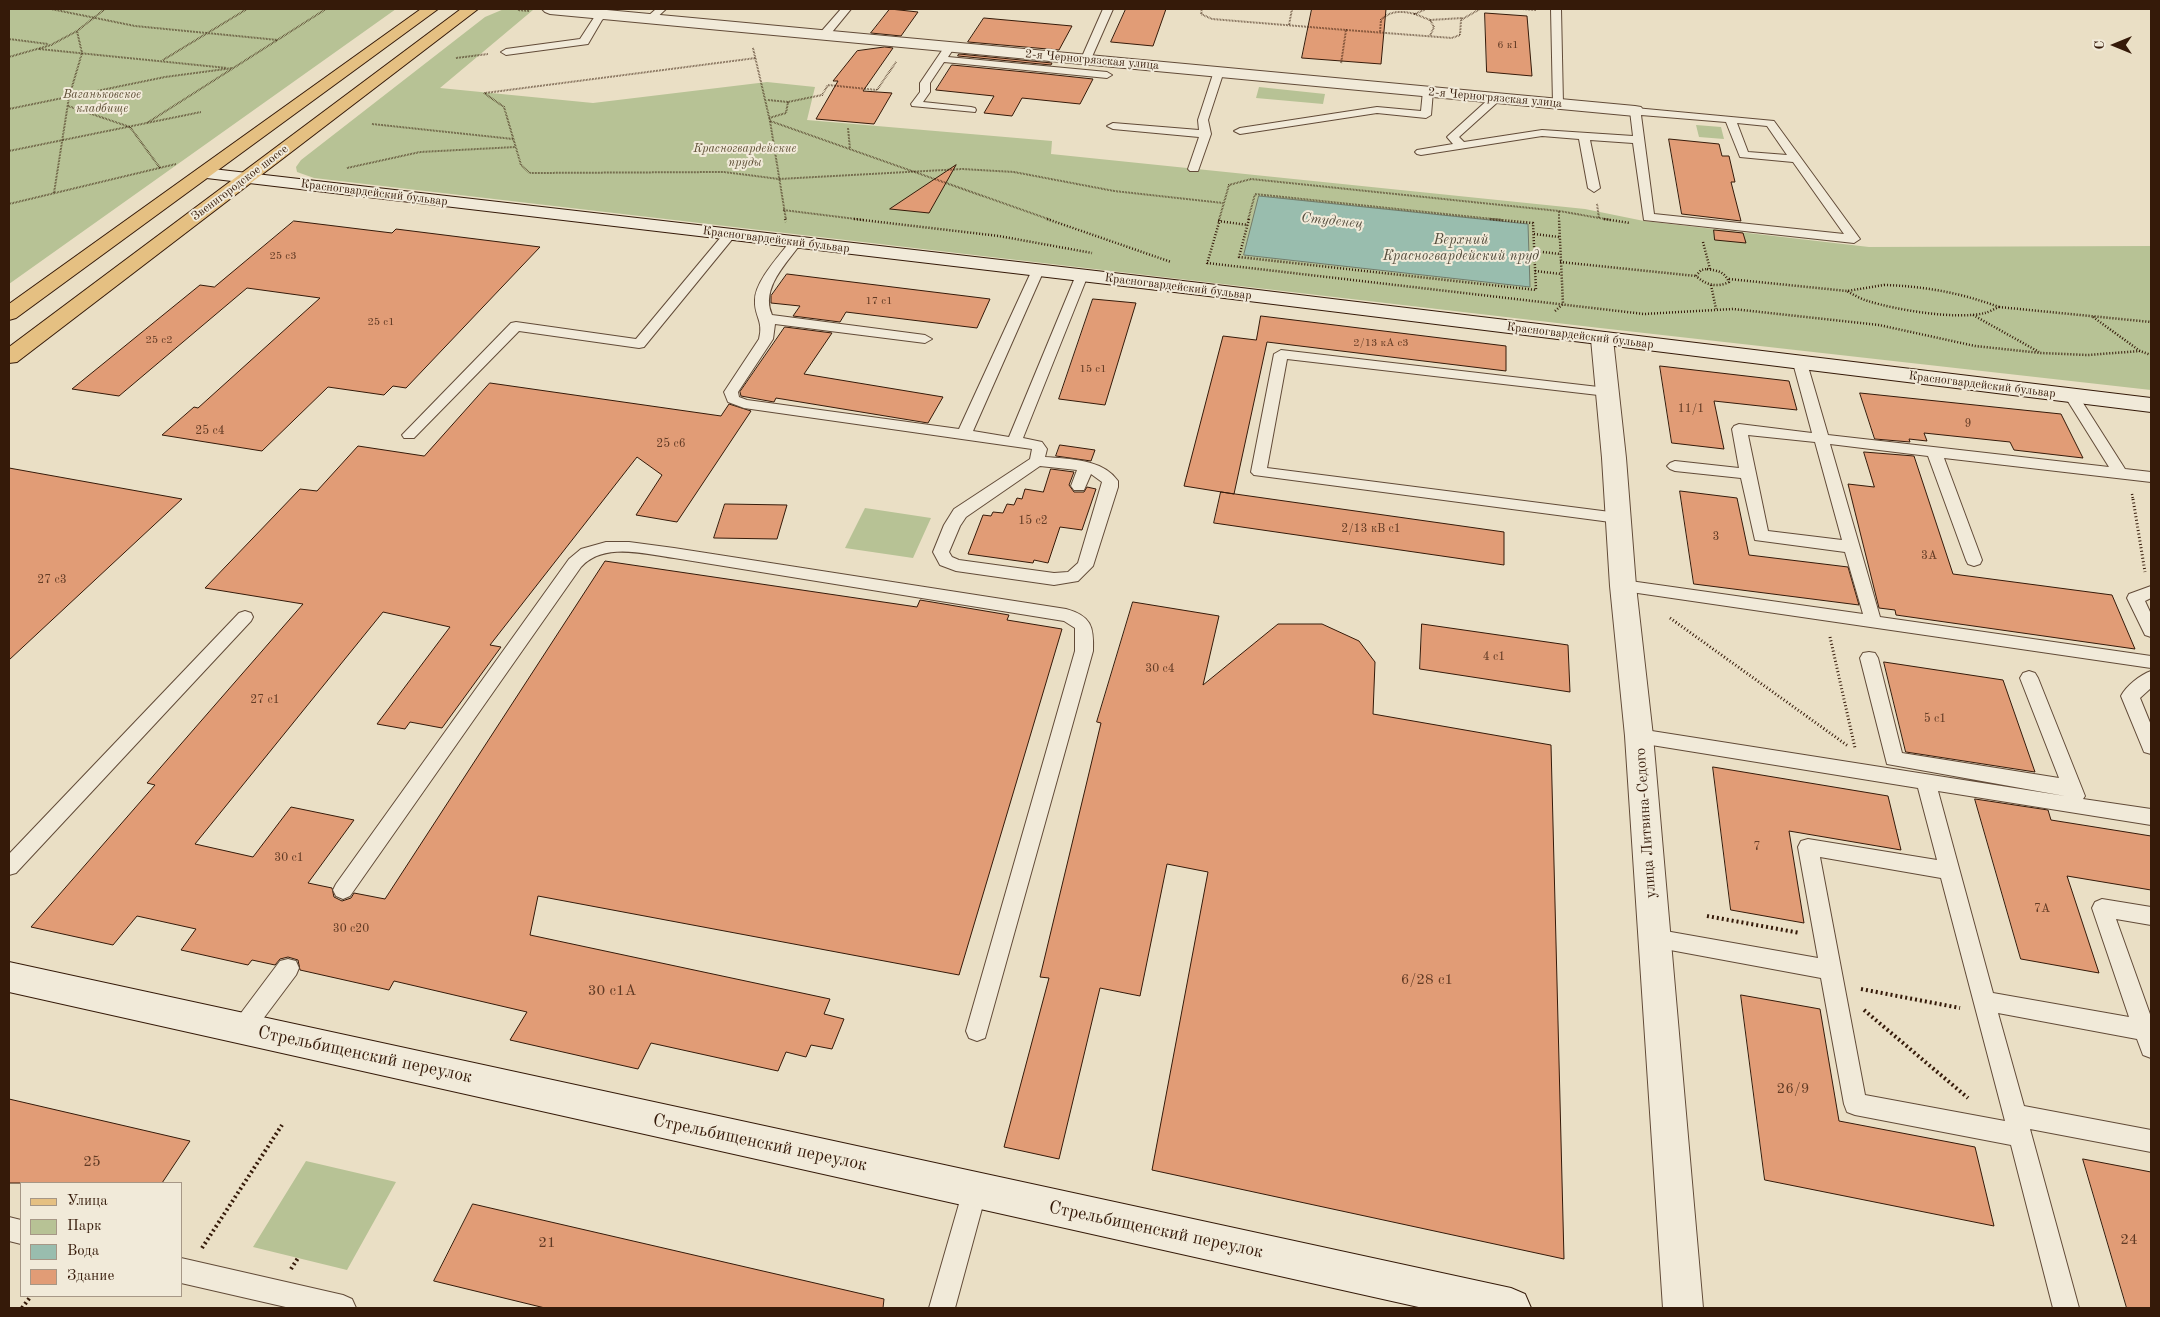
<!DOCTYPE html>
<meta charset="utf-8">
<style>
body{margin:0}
#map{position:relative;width:2160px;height:1317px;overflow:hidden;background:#eadfc5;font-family:"Old Standard TT",serif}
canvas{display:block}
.frame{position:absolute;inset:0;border:10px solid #351a09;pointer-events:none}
.legend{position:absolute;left:20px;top:1182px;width:162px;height:115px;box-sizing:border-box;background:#f1ead9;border:1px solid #a69786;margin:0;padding:6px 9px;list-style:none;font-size:15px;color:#351a09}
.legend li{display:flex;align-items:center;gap:10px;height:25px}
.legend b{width:25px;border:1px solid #a69786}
.north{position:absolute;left:2090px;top:20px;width:50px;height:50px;-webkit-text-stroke:4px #f1ead9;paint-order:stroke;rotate:270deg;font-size:14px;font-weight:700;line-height:20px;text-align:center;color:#351a09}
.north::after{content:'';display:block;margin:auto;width:18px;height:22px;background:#351a09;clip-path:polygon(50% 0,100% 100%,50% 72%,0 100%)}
</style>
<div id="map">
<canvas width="2160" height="1317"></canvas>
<div class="frame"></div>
<ul class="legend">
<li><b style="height:6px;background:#e5c082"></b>Улица</li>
<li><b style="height:14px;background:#b7c295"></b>Парк</li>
<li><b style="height:14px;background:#99bdae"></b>Вода</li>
<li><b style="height:14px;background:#e19c76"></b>Здание</li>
</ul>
<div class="north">С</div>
</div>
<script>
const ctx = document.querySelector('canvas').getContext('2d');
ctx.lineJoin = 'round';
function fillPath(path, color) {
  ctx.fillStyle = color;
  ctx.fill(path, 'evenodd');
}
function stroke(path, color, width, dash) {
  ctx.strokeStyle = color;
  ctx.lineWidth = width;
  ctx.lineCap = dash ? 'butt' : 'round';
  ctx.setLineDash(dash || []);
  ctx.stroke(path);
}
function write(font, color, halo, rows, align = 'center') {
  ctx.font = font + ' "Old Standard TT",serif';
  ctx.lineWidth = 4;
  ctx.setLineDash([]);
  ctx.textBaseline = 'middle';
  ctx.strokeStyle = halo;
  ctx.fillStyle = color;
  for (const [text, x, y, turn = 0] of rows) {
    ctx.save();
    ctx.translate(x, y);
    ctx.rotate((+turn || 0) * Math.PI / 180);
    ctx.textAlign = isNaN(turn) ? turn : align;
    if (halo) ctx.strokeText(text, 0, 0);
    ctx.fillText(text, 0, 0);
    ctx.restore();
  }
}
fillPath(new Path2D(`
 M 9,9 L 396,9 L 9,284 Z
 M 504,9 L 533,10 L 440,88 L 593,103 L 767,82 L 815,87 L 807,120 L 1052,141 L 1051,154 L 1585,209 L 1644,221 L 1869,247 L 2151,246 L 2151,390 L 1600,328 L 314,178 L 297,172 L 296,167 L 301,160 L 485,17 Z
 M 1259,87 L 1325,94 L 1323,104 L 1256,98 Z
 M 1696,125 L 1721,127 L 1724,139 L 1699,137 Z
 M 865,508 L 931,518 L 913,558 L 845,548 Z
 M 306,1161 L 396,1182 L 347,1270 L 253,1247 Z`), '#b7c295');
const water = new Path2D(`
 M 1259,196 L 1528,224 L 1530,287 L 1244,255 Z`);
fillPath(water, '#99bdae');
stroke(water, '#717c6c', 1);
const building = new Path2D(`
 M 890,9 L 918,12 L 901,36 L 871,33 Z
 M 1126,9 L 1166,9 L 1153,46 L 1111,42 Z
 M 1312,9 L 1386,9 L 1381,64 L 1302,58 Z
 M 1485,13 L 1527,16 L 1532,76 L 1487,72 Z
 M 984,18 L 1072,26 L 1059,50 L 968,42 Z
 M 885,47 L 893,48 L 863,91 L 892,93 L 874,124 L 816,119 L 838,81 L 833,81 L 857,51 Z
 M 959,54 L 1052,63 L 1051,65 L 958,56 Z
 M 952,65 L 1046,74 L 1093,79 L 1080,104 L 1022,98 L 1012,116 L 984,113 L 994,96 L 936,90 Z
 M 1669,139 L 1719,144 L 1722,156 L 1729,156 L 1735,182 L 1731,182 L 1741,221 L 1682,214 Z
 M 956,165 L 929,213 L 890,209 Z
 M 294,221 L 392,233 L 396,229 L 540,247 L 406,388 L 393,386 L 384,395 L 328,387 L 262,451 L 162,435 L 194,407 L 198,408 L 320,298 L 247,288 L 119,396 L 72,389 L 200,285 L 214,287 Z
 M 1714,230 L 1743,233 L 1746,243 L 1715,240 Z
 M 787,274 L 990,299 L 977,328 L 846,312 L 840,322 L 793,316 L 800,306 L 771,303 L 771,296 Z
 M 1093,299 L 1136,303 L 1105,405 L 1059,399 Z
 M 1261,316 L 1506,346 L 1506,371 L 1267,342 L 1234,494 L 1184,486 L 1223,336 L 1256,340 Z
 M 785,327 L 832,333 L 804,374 L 943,397 L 928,423 L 776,398 L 774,402 L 741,396 L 740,392 Z
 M 1660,366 L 1789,381 L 1797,410 L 1714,401 L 1724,449 L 1672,443 Z
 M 490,383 L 721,416 L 729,404 L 751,411 L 677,522 L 636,515 L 662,475 L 637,457 L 490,645 L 501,647 L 442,728 L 410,722 L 405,729 L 377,724 L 450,627 L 383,612 L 195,844 L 253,857 L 291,807 L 354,820 L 308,883 L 332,888 L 334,897 L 342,901 L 351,898 L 354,893 L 385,899 L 605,561 L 917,607 L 920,600 L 1009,615 L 1007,620 L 1062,629 L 959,975 L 538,896 L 530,935 L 830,999 L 824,1014 L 844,1019 L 832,1049 L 811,1045 L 806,1057 L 786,1052 L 778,1071 L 651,1043 L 638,1069 L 510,1040 L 527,1012 L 394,981 L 389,990 L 300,970 L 298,960 L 288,957 L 280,959 L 275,965 L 252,960 L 248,965 L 181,950 L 196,929 L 137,916 L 113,945 L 31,927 L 155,785 L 147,783 L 303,604 L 205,588 L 300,489 L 317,491 L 358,446 L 424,456 Z
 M 1860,393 L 2061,414 L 2083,458 L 2014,450 L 2010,442 L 1924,433 L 1927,441 L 1909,439 L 1910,442 L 1875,439 Z
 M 1060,445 L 1095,450 L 1091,461 L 1056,456 Z
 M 1864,452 L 1914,456 L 1953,574 L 2112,595 L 2135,649 L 1896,615 L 1895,610 L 1879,608 L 1848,484 L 1874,487 Z
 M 9,468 L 182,499 L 9,660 Z
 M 1051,469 L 1074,472 L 1069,485 L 1074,492 L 1084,492 L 1087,487 L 1096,489 L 1082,530 L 1060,527 L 1048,563 L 1034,560 L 1033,563 L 968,554 L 983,515 L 991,516 L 993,512 L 1003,513 L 1007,504 L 1014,505 L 1017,498 L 1022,499 L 1025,489 L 1043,492 Z
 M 1680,491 L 1737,498 L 1749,555 L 1848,567 L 1859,605 L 1694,584 Z
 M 1221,492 L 1504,532 L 1504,565 L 1214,523 Z
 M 725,504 L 787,505 L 777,539 L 714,538 Z
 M 1133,602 L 1219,616 L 1203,685 L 1278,624 L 1322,624 L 1359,641 L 1375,662 L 1373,714 L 1551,745 L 1564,1259 L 1152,1170 L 1208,872 L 1167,864 L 1140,996 L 1100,988 L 1059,1159 L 1004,1147 L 1049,978 L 1040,977 L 1101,723 L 1097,722 Z
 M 1422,624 L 1568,645 L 1570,692 L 1420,669 Z
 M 1884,662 L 2003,680 L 2035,772 L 1906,752 Z
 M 1713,767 L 1888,796 L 1901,850 L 1789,831 L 1804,923 L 1731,910 Z
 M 1975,799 L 2048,810 L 2051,820 L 2151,836 L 2151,890 L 2067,876 L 2099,973 L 2021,959 Z
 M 1741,995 L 1820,1009 L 1839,1121 L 1975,1147 L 1994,1226 L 1765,1180 Z
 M 9,1099 L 190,1141 L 162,1183 L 9,1183 Z
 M 2083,1159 L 2151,1172 L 2151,1308 L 2127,1308 Z
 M 473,1204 L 884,1299 L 883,1308 L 545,1308 L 434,1281 Z`);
fillPath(building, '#e19c76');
stroke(building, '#351a09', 1);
const lane = new Path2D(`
 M 656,9 L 666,9 L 653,21 L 647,21 L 647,17 Z
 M 841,9 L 851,9 L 828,37 L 820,37 L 820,33 Z
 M 1103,9 L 1113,9 L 1091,59 L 1086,62 L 1082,61 L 1081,59 Z
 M 1551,9 L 1561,9 L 1563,104 L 1558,107 L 1553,104 Z
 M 603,11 L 608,14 L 602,20 L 588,44 L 506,55 L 501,52 L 506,49 L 580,39 L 595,16 Z
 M 947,48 L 952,51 L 948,57 L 1107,72 L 1112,75 L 1107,78 L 944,62 L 930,83 L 930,92 L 923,102 L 971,107 L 975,108 L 976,110 L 975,112 L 912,106 L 911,104 L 920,92 L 920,83 L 943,49 Z
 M 1219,68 L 1224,71 L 1208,120 L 1211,134 L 1198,171 L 1190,171 L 1188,169 L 1199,137 L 1113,129 L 1107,126 L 1113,123 L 1199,130 L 1198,120 L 1214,71 Z
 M 1428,88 L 1433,91 L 1431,115 L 1426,118 L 1377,113 L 1240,134 L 1234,131 L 1240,128 L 1377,107 L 1421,111 L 1423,91 Z
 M 1496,95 L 1500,96 L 1501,98 L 1500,100 L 1459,137 L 1464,142 L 1542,130 L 1633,136 L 1630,111 L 1635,108 L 1774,121 L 1860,239 L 1854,243 L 1644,220 L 1633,143 L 1590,140 L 1600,188 L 1594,192 L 1588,188 L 1579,139 L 1542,136 L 1421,155 L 1417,154 L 1415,152 L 1417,150 L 1453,144 L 1447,137 L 1449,135 L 1492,96 ZM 1641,115 L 1726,122 L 1740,157 L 1793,162 L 1844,234 L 1654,214 ZM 1737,123 L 1767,126 L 1787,155 L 1748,152 Z
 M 730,230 L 736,234 L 734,237 L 644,347 L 639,348 L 519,331 L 414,438 L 404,438 L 402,435 L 511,323 L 516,322 L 636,339 L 726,231 Z
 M 796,238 L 802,242 C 787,263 760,288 772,315 L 925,335 L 932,339 L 925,343 L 775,324 L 773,339 L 738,392 L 739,397 L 747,400 L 959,429 L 1032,270 L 1038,266 L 1044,270 L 973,431 L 1009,437 L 1076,275 L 1082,271 L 1087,272 L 1088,275 L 1023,438 L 1042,442 L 1047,449 L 1045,457 C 1069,459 1103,459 1118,481 L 1118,487 L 1093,566 L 1078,581 L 1054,585 L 956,571 L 940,565 L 933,552 L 944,525 L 954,509 L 1030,459 L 1032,449 L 744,408 L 728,402 L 724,392 L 759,339 C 764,321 754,316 755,300 C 755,281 780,255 792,239 ZM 1040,466 L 1077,470 L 1071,486 L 1074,490 L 1084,490 L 1091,474 L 1102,482 L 1078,563 L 1068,572 L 1054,573 L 959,560 L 952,557 L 949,552 L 960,526 L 966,517 Z
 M 1281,350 L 1607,388 L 1612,389 L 1614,392 L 1612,395 L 1607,396 L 1287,359 L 1267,468 L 1618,513 L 1624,514 L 1626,518 L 1624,522 L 1618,523 L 1254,475 L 1251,472 L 1274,354 Z
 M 1800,359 L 1807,363 L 1828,435 L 2109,467 L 2064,395 L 2066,392 L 2076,392 L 2125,469 L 2151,472 L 2151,482 L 1944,458 L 1982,560 L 1980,564 L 1974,566 L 1968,564 L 1966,560 L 1928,456 L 1830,444 L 1880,617 L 2151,656 L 2151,668 L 1617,590 L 1615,586 L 1617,582 L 1623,580 L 1863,614 L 1845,552 L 1755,540 L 1741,478 L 1675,471 L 1670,469 L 1667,466 L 1670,463 L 1675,461 L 1739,468 L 1732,429 L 1734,426 L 1739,424 L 1812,433 L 1793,363 ZM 1748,435 L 1815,442 L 1842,540 L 1768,531 Z
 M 606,542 L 629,542 L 674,548 L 1066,609 C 1091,616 1094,626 1093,651 L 985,1038 L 977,1041 L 969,1038 L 966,1031 L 1075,651 L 1075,628 L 1064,621 L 674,558 C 644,554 604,542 581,567 L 350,896 L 343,899 L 336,896 L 333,890 L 336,884 L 569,559 L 581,549 Z
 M 2151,586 L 2151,598 L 2145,601 L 2151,614 L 2151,637 L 2145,635 L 2127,598 L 2129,594 Z
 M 245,611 L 251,613 L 253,617 L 251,621 L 16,873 L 9,875 L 9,854 L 239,613 Z
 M 1869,652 L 1875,653 L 1878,658 L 1902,753 L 2059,778 L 2020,678 L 2023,673 L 2029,671 L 2035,673 L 2038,678 L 2085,796 L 2083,799 L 2151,809 L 2151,825 L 1938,791 L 1993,993 L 2129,1017 L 2092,908 L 2095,902 L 2102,899 L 2151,907 L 2151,925 L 2116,919 L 2151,1017 L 2151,1058 L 2143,1055 L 2137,1039 L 1998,1013 L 2024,1106 L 2151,1130 L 2151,1152 L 2030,1129 L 2079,1308 L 2053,1308 L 2011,1145 L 1855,1115 L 1847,1112 L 1844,1104 L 1821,978 L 1654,947 L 1647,944 L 1644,938 L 1647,932 L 1654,929 L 1818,958 L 1798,847 L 1801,841 L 1808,839 L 1937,860 L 1918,788 L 1639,743 L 1632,741 L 1630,736 L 1632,731 L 1639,729 L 2065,796 L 1887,764 L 1860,658 L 1863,653 ZM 1820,857 L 1941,878 L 2005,1121 L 1865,1095 Z
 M 2151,671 L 2151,688 L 2140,698 L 2151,725 L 2151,754 L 2144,752 L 2142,747 L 2121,696 C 2126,686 2140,675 2151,671 Z
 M 288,959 L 296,961 L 299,968 L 296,975 L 251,1035 L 243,1038 L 235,1035 L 232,1028 L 235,1021 L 280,961 Z
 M 975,1178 L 983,1182 L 987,1190 L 955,1308 L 929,1308 L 963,1190 L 967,1182 Z
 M 9,1217 L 21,1220 L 21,1244 L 9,1241 Z
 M 181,1258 L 343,1295 L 352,1299 L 356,1308 L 290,1308 L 181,1283 Z`);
const street = new Path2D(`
 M 542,9 L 596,9 L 1635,106 L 1641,107 L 1644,111 L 1641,115 L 1635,116 L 550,14 L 545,12 Z
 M 1602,333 L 1610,334 L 1613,339 L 1626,458 L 1636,586 L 1653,736 L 1703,1308 L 1663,1308 L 1625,736 L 1610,586 L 1602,458 L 1591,339 L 1594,334 Z`);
const secondary = new Path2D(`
 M 204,168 L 1200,283 L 2151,398 L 2151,412 L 1200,295 L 198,177 L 195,173 L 198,169 Z
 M 9,962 L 1511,1288 L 1525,1294 L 1531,1308 L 1423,1308 L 9,992 Z`);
const primary = new Path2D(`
 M 421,9 L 438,9 L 16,318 L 9,320 L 9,304 Z
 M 461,9 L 478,9 L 17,362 L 9,363 L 9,347 Z`);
stroke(lane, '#624b38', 2);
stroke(street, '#624b38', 2);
stroke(secondary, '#351a09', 2);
stroke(primary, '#351a09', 2);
stroke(new Path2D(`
 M 51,9 L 135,26 L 278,40
 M 1202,9 L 1201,14 L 1212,19 L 1346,30 L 1341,64
 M 1426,9 L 1415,14 L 1430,20 L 1463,18
 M 1522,9 L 1536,10
 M 518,10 L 529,11
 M 1430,20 L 1434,27 L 1430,36
 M 1289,25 L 1292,9
 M 1346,30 L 1452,38 L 1460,35 L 1461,20 L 1480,9
 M 1380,32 L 1381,20 C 1390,10 1403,11 1415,14
 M 9,39 L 48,44
 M 753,48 L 770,121 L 786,220
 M 39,49 L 227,68
 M 9,57 L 51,45 L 77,31 L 105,9
 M 456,58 L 488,54
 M 163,60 L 247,9
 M 484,93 L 504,107 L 521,165 L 530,173 L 724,172 L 779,179 L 962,169 L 1014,172 L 1114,191 L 1223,203
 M 485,93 L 756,58
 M 768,100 L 788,102 L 786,113 L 769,118
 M 788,102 L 822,95 L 828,85 L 877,90 L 896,62
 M 68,106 L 130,127 L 160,168
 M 9,109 L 165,77 L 233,68
 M 770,121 L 1051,220
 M 147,123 L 326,9
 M 372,124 L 513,139
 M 848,128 L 850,149
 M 9,151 L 201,112
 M 347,168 L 420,152 L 516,147
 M 54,193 L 69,97 L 82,53 L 77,31
 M 9,204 L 176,164
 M 1597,204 L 1599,218
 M 783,210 L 864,220
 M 1559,211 L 1559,220
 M 1219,220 L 1229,185 L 1251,179 L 1559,211 L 1611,220
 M 1248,220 L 1255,194 L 1502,220`), '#351a09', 2, [0.5, 1]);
stroke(new Path2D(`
 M 785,219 L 786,222
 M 854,219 L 999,236 L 1092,253
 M 1047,219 L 1171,262
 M 1249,219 L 1239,257 L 1536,290 L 1533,223 L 1490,219
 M 1604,219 L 1630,223
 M 1218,221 L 1248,225
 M 1534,234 L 1559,237
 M 1703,242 L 1710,269
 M 1534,251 L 1560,254
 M 1560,262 L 1696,276
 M 1207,263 L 1644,314 L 1733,309 L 1879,325 L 1975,346 L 2041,353 L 2088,355 L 2140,351
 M 1207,264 L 1220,219
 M 1707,269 C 1718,271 1724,271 1729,282 C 1717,288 1706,285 1696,276 L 1701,270 Z
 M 1535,271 L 1561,274
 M 1729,279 L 1847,291
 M 1711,285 L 1716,309
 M 1884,285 C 1924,286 1961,293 1999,307 C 1994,309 1989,312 1985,313 C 1957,320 1896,310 1868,301 C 1861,299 1854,295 1847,291 Z
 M 1999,307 L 2151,322
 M 1555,311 L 1563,304 L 1559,219
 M 1973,315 L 2039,352
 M 2093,317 L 2140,351 L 2151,355
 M 2132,494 L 2133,500`), '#351a09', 2.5, [1, 2]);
stroke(new Path2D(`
 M 2133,499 L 2145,572
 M 1670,618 L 1848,746
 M 1830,637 L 1855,748`), '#351a09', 3, [1, 2.5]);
stroke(new Path2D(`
 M 1707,916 L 1800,933
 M 1861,989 L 1960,1008
 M 1864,1010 L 1968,1098
 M 202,1248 L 282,1125
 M 291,1269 L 298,1258
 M 22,1308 L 31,1296`), '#351a09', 4, [2, 3]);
fillPath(lane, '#f1ead9');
fillPath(street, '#f1ead9');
fillPath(secondary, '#f1ead9');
fillPath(primary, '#e5c082');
write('11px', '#603a24', null, [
 ["6 к1",1508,45],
 ["25 с3",283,256],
 ["17 с1",879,301],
 ["25 с1",381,322],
 ["25 с2",159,340],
 ["2/13 кА с3",1381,343],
 ["15 с1",1093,369]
]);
write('12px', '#351a09', '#f1ead9', [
 ["2-я Черногрязская улица",1092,60,5],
 ["2-я Черногрязская улица",1495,98,5],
 ["Звенигородское шоссе",240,183,-37],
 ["Красногвардейский бульвар",374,193,7],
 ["Красногвардейский бульвар",776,240,7],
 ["Красногвардейский бульвар",1178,287,7],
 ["Красногвардейский бульвар",1580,336,7],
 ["Красногвардейский бульвар",1982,385,7]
]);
write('italic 12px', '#5c4c33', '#f1ead9', [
 ["Ваганьковское",102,95],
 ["кладбище",102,109],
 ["Красногвардейские",745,149],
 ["пруды",745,163]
]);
write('12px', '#603a24', null, [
 ["11/1",1691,409],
 ["9",1968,424],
 ["25 с4",210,431],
 ["25 с6",671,444],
 ["15 с2",1033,521],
 ["2/13 кВ с1",1371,529],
 ["3",1716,537],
 ["3А",1929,556],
 ["27 с3",52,580],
 ["4 с1",1494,657],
 ["30 с4",1160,669],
 ["27 с1",265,700],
 ["5 с1",1935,719],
 ["7",1757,847],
 ["30 с1",289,858],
 ["7А",2042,909],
 ["30 с20",351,929]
]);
write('italic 14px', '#534b3b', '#f1ead9', [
 ["Студенец",1332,221,6],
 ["Верхний",1461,240],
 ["Красногвардейский пруд",1461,256]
]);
write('15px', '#351a09', '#f1ead9', [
 ["улица Литвина-Седого",1646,823,-94]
]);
write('15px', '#603a24', null, [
 ["6/28 с1",1427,980],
 ["30 с1А",612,991],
 ["26/9",1793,1089],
 ["25",92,1162],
 ["24",2129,1240],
 ["21",547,1243]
]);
write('18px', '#351a09', '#f1ead9', [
 ["Стрельбищенский переулок",365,1055,12],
 ["Стрельбищенский переулок",760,1143,12],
 ["Стрельбищенский переулок",1156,1230,12]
]);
</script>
